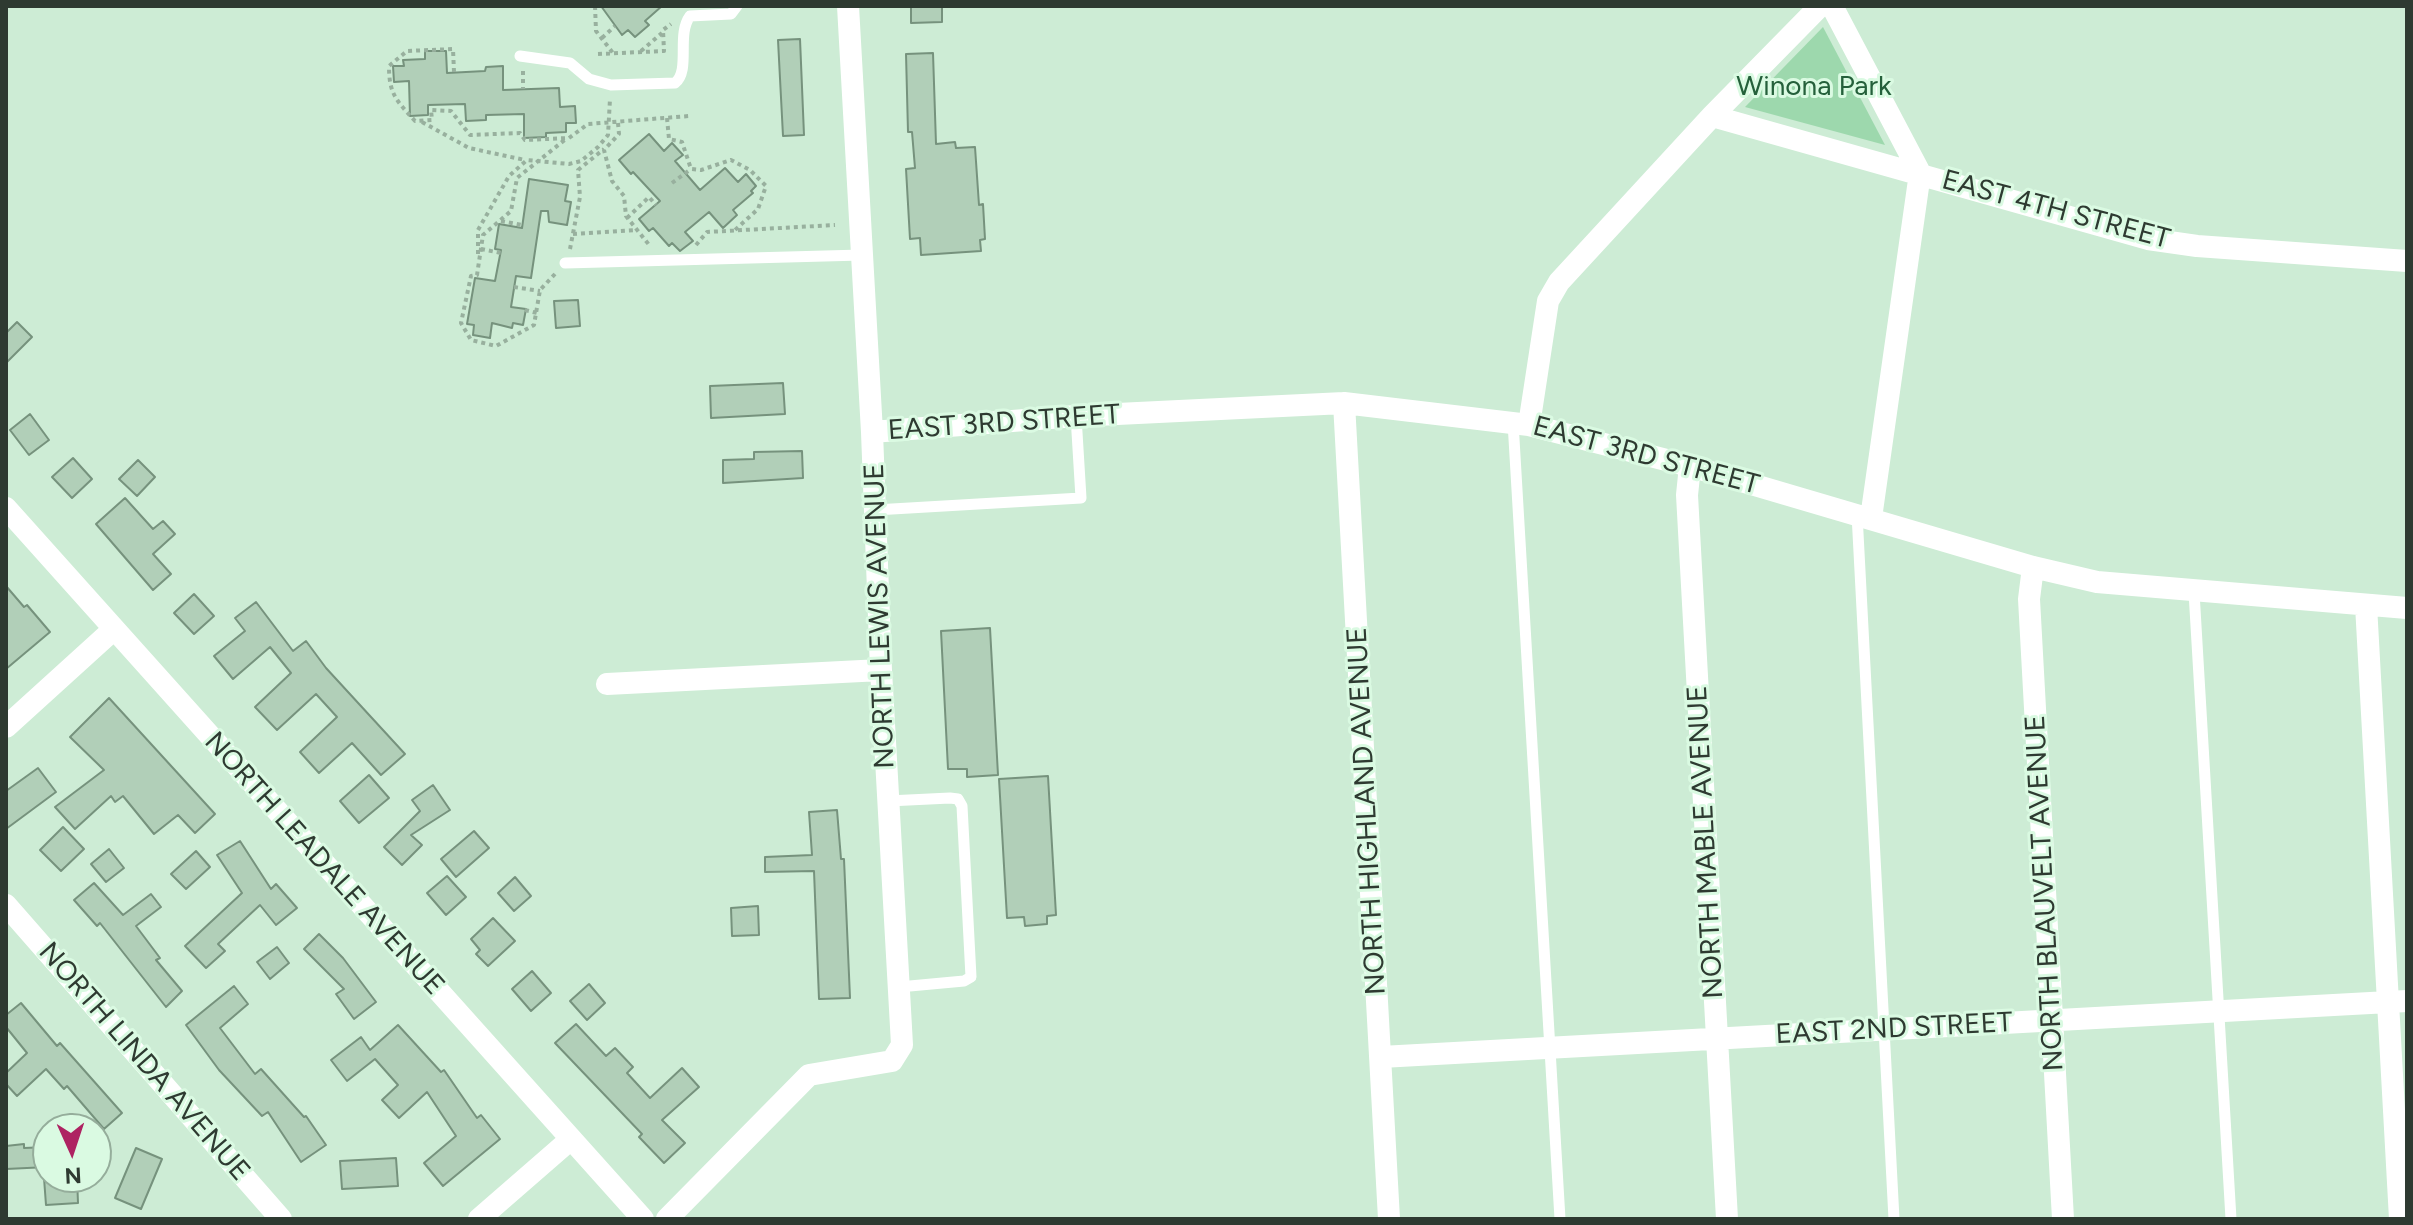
<!DOCTYPE html>
<style>
body{margin:0}
#map{position:relative;width:2413px;height:1225px;overflow:hidden;background:#cdecd5;font-family:Figtree,sans-serif}
canvas{display:block}
.frame{position:absolute;inset:0;border:8px solid #2e3a31;pointer-events:none}
.north{position:absolute;left:32px;top:1113px;width:80px;height:80px;box-sizing:border-box;background:#dafae2;border:2px solid #95ad9b;border-radius:50%;rotate:177deg;font-size:22px;font-weight:700;line-height:32px;text-align:center;color:#2e3a31}
.north::after{content:'';display:block;margin:auto;width:28px;height:36px;background:#ae2362;clip-path:polygon(50% 0,100% 100%,50% 72%,0 100%)}
</style>
<div id="map">
<canvas width="2413" height="1225"></canvas>
<div class="frame"></div>
<div class="north">N</div>
</div>
<script>
const ctx = document.querySelector('canvas').getContext('2d');
ctx.lineJoin = 'round';
function fillPath(path, color) {
  ctx.fillStyle = color;
  ctx.fill(path, 'evenodd');
}
function stroke(path, color, width, dash) {
  ctx.strokeStyle = color;
  ctx.lineWidth = width;
  ctx.lineCap = dash ? 'butt' : 'round';
  ctx.setLineDash(dash || []);
  ctx.stroke(path);
}
function write(font, color, halo, rows, align = 'center') {
  ctx.font = font + ' Figtree,sans-serif';
  ctx.lineWidth = 6;
  ctx.setLineDash([]);
  ctx.textBaseline = 'middle';
  ctx.strokeStyle = halo;
  ctx.fillStyle = color;
  for (const [text, x, y, turn = 0] of rows) {
    ctx.save();
    ctx.translate(x, y);
    ctx.rotate((+turn || 0) * Math.PI / 180);
    ctx.textAlign = isNaN(turn) ? turn : align;
    if (halo) ctx.strokeText(text, 0, 0);
    ctx.fillText(text, 0, 0);
    ctx.restore();
  }
}
fillPath(new Path2D(`
 M 1823,27 L 1885,145 L 1745,107 Z`), '#9dd8ad');
const building = new Path2D(`
 M 601,6 L 662,6 L 645,21 L 649,25 L 635,37 L 628,30 L 622,35 Z
 M 911,6 L 942,6 L 942,22 L 911,23 Z
 M 800,39 L 804,135 L 783,136 L 778,40 Z
 M 425,51 L 446,51 L 447,73 L 485,71 L 486,67 L 503,66 L 503,90 L 559,88 L 560,107 L 575,106 L 576,123 L 566,123 L 566,132 L 546,133 L 546,137 L 524,138 L 524,114 L 486,115 L 486,120 L 466,121 L 465,104 L 428,105 L 428,115 L 410,116 L 409,81 L 394,82 L 393,66 L 404,66 L 403,60 L 425,59 Z
 M 933,53 L 936,144 L 955,142 L 956,148 L 975,147 L 979,205 L 983,204 L 985,239 L 980,240 L 981,251 L 921,255 L 920,238 L 910,239 L 906,169 L 915,168 L 912,132 L 908,132 L 906,54 Z
 M 649,134 L 664,151 L 672,143 L 683,155 L 675,161 L 700,190 L 725,168 L 738,182 L 746,174 L 756,186 L 751,191 L 753,193 L 733,210 L 737,215 L 723,228 L 709,212 L 685,232 L 693,241 L 680,251 L 672,243 L 669,246 L 653,228 L 649,231 L 639,219 L 660,201 L 633,172 L 631,174 L 619,160 Z
 M 529,179 L 568,185 L 565,201 L 571,202 L 567,225 L 549,222 L 548,211 L 541,211 L 531,278 L 516,276 L 511,307 L 526,309 L 523,325 L 513,323 L 512,328 L 492,323 L 490,338 L 473,335 L 474,325 L 467,324 L 475,278 L 495,281 L 501,250 L 495,249 L 499,224 L 522,228 Z
 M 578,300 L 580,326 L 556,328 L 554,301 Z
 M 17,322 L 32,337 L 6,363 L 6,333 Z
 M 783,383 L 785,414 L 711,418 L 710,386 Z
 M 30,414 L 49,440 L 29,455 L 10,430 Z
 M 802,451 L 803,478 L 723,483 L 723,460 L 754,459 L 754,452 Z
 M 73,458 L 92,479 L 72,498 L 52,477 Z
 M 138,460 L 155,477 L 137,496 L 119,479 Z
 M 125,498 L 153,529 L 163,521 L 175,534 L 153,554 L 171,574 L 153,590 L 96,524 Z
 M 6,586 L 24,607 L 27,605 L 50,632 L 6,669 Z
 M 194,594 L 214,616 L 194,634 L 174,613 Z
 M 256,602 L 293,651 L 306,641 L 326,668 L 405,754 L 381,775 L 352,743 L 319,773 L 300,752 L 337,717 L 316,694 L 277,730 L 255,707 L 291,673 L 270,647 L 233,679 L 214,656 L 245,631 L 235,618 Z
 M 990,628 L 998,775 L 967,777 L 967,769 L 948,769 L 941,631 Z
 M 109,698 L 215,814 L 195,833 L 178,815 L 154,834 L 123,796 L 115,802 L 111,796 L 75,829 L 55,807 L 104,770 L 70,737 Z
 M 38,768 L 56,792 L 6,829 L 6,791 Z
 M 369,775 L 389,798 L 359,823 L 340,801 Z
 M 1048,776 L 1056,915 L 1047,916 L 1047,924 L 1025,926 L 1024,917 L 1007,918 L 999,779 Z
 M 433,785 L 450,810 L 411,835 L 422,845 L 402,865 L 384,847 L 420,811 L 412,800 Z
 M 837,810 L 841,859 L 844,859 L 850,998 L 819,999 L 814,871 L 765,872 L 765,857 L 812,855 L 809,812 Z
 M 63,827 L 84,849 L 61,871 L 40,850 Z
 M 474,831 L 489,848 L 456,877 L 441,859 Z
 M 240,841 L 271,889 L 276,884 L 297,908 L 276,925 L 260,905 L 218,944 L 225,951 L 206,968 L 185,946 L 242,893 L 217,855 Z
 M 109,849 L 124,868 L 106,882 L 91,864 Z
 M 196,851 L 210,867 L 186,889 L 171,874 Z
 M 447,876 L 466,897 L 446,915 L 427,893 Z
 M 515,877 L 531,896 L 514,911 L 498,893 Z
 M 94,883 L 123,915 L 151,894 L 161,907 L 136,926 L 160,958 L 156,960 L 182,991 L 166,1007 L 100,923 L 97,926 L 74,900 Z
 M 758,906 L 759,935 L 732,936 L 731,908 Z
 M 493,918 L 515,941 L 488,966 L 476,954 L 480,950 L 471,939 Z
 M 319,934 L 343,958 L 376,1002 L 354,1019 L 336,994 L 344,989 L 304,949 Z
 M 277,947 L 289,963 L 270,979 L 257,962 Z
 M 532,971 L 551,993 L 531,1011 L 512,989 Z
 M 589,984 L 605,1003 L 587,1020 L 570,1001 Z
 M 234,986 L 248,1004 L 220,1028 L 255,1074 L 261,1069 L 304,1117 L 306,1116 L 326,1145 L 301,1162 L 268,1112 L 262,1116 L 219,1070 L 186,1025 Z
 M 21,1003 L 57,1046 L 60,1043 L 122,1113 L 104,1129 L 67,1086 L 64,1089 L 46,1069 L 17,1096 L 6,1084 L 6,1073 L 27,1053 L 6,1027 L 6,1015 Z
 M 576,1024 L 606,1056 L 615,1048 L 633,1067 L 627,1073 L 650,1098 L 682,1068 L 699,1087 L 662,1120 L 685,1143 L 664,1163 L 639,1137 L 642,1134 L 555,1043 Z
 M 398,1025 L 441,1072 L 444,1070 L 477,1118 L 481,1115 L 500,1139 L 443,1186 L 424,1163 L 456,1136 L 427,1092 L 399,1118 L 382,1100 L 398,1085 L 375,1059 L 347,1081 L 331,1060 L 361,1037 L 370,1050 Z
 M 24,1144 L 24,1148 L 48,1147 L 48,1167 L 6,1169 L 6,1146 Z
 M 136,1148 L 162,1159 L 141,1209 L 115,1198 Z
 M 396,1158 L 398,1186 L 342,1189 L 340,1161 Z
 M 77,1177 L 78,1203 L 46,1205 L 44,1178 Z`);
fillPath(building, '#b1cfb8');
stroke(building, '#76927d', 2);
stroke(new Path2D(`
 M 595,6 L 596,31 L 613,53
 M 602,38 L 615,26
 M 641,51 L 662,33
 M 598,54 L 664,51 L 663,30 L 671,24
 M 523,71 L 523,89
 M 454,72 L 453,49 L 407,51 L 389,66 C 389,94 396,100 415,121 L 432,120 L 431,110 L 451,111 L 470,135 L 520,133 L 525,140 L 569,138 L 588,124 L 689,116
 M 667,118 L 669,139 L 682,142 L 691,169 L 701,170 L 731,160 L 750,170 L 766,186 L 758,209 L 735,230
 M 422,122 L 469,148 L 525,160
 M 618,123 L 619,134 L 604,150 L 612,181 L 624,196 L 626,216 L 650,246
 M 672,183 L 691,169
 M 627,218 L 649,197 L 656,205
 M 501,221 L 522,225
 M 573,234 L 637,230
 M 696,245 L 707,232 L 835,225
 M 481,249 L 501,253
 M 570,249 L 580,197 L 578,170 L 604,149
 M 478,254 L 478,230 L 509,176 L 527,160 L 569,164 L 581,161 L 598,147 L 608,135 L 610,99
 M 555,274 L 540,290 L 534,325 L 496,346 L 471,340 L 461,323 L 471,276 L 477,275 L 483,235 L 511,211 L 517,178 L 567,138
 M 514,287 L 540,291
 M 525,310 L 537,313`), '#98b09e', 4, [4, 4]);
stroke(new Path2D(`
 M 520,56 L 570,63 L 589,79 L 611,85 L 675,83 C 691,70 676,35 690,16 L 731,14 L 737,6
 M 565,263 L 862,255
 M 1513,422 L 1560,1219
 M 875,510 L 1081,498 L 1076,416
 M 1857,514 L 1894,1219
 M 2194,592 L 2231,1219
 M 888,801 L 950,798 L 958,799 L 962,806 L 971,977 L 964,981 L 899,987`), '#fff', 11);
stroke(new Path2D(`
 M 1832,6 L 1920,173 L 1871,518
 M 1712,116 L 2148,239 L 2197,246 L 2407,261
 M 1344,403 L 1389,1219
 M 1529,425 L 1548,301 L 1559,282 L 1712,116 L 1820,6
 M 872,432 L 1076,416 L 1344,403 L 1529,425 L 1690,466 L 2033,567 L 2097,582 L 2407,608
 M 1690,466 L 1687,495 L 1727,1219
 M 6,508 L 643,1219
 M 2033,567 L 2029,599 L 2063,1219
 M 2366,605 L 2400,1219
 M 607,684 L 881,670
 M 6,727 L 114,629
 M 6,905 L 281,1219
 M 1381,1057 L 2407,1001
 M 479,1219 L 571,1139
 M 667,1219 L 809,1075 L 892,1061 L 902,1045 L 881,670 L 872,432 L 848,6`), '#fff', 22);
write('28px', '#25603b', '#dafae2', [
 ["Winona Park",1814,87]
]);
write('28px', '#2e3a31', '#dafae2', [
 ["EAST 4TH STREET",2056,210,15],
 ["EAST 3RD STREET",1004,423,-4],
 ["EAST 3RD STREET",1646,456,15],
 ["NORTH LEWIS AVENUE",880,616,-92],
 ["NORTH HIGHLAND AVENUE",1367,811,-93],
 ["NORTH MABLE AVENUE",1706,842,-93],
 ["NORTH LEADALE AVENUE",324,864,48],
 ["NORTH BLAUVELT AVENUE",2045,893,-93],
 ["EAST 2ND STREET",1894,1029,-3],
 ["NORTH LINDA AVENUE",144,1062,49]
]);
</script>
